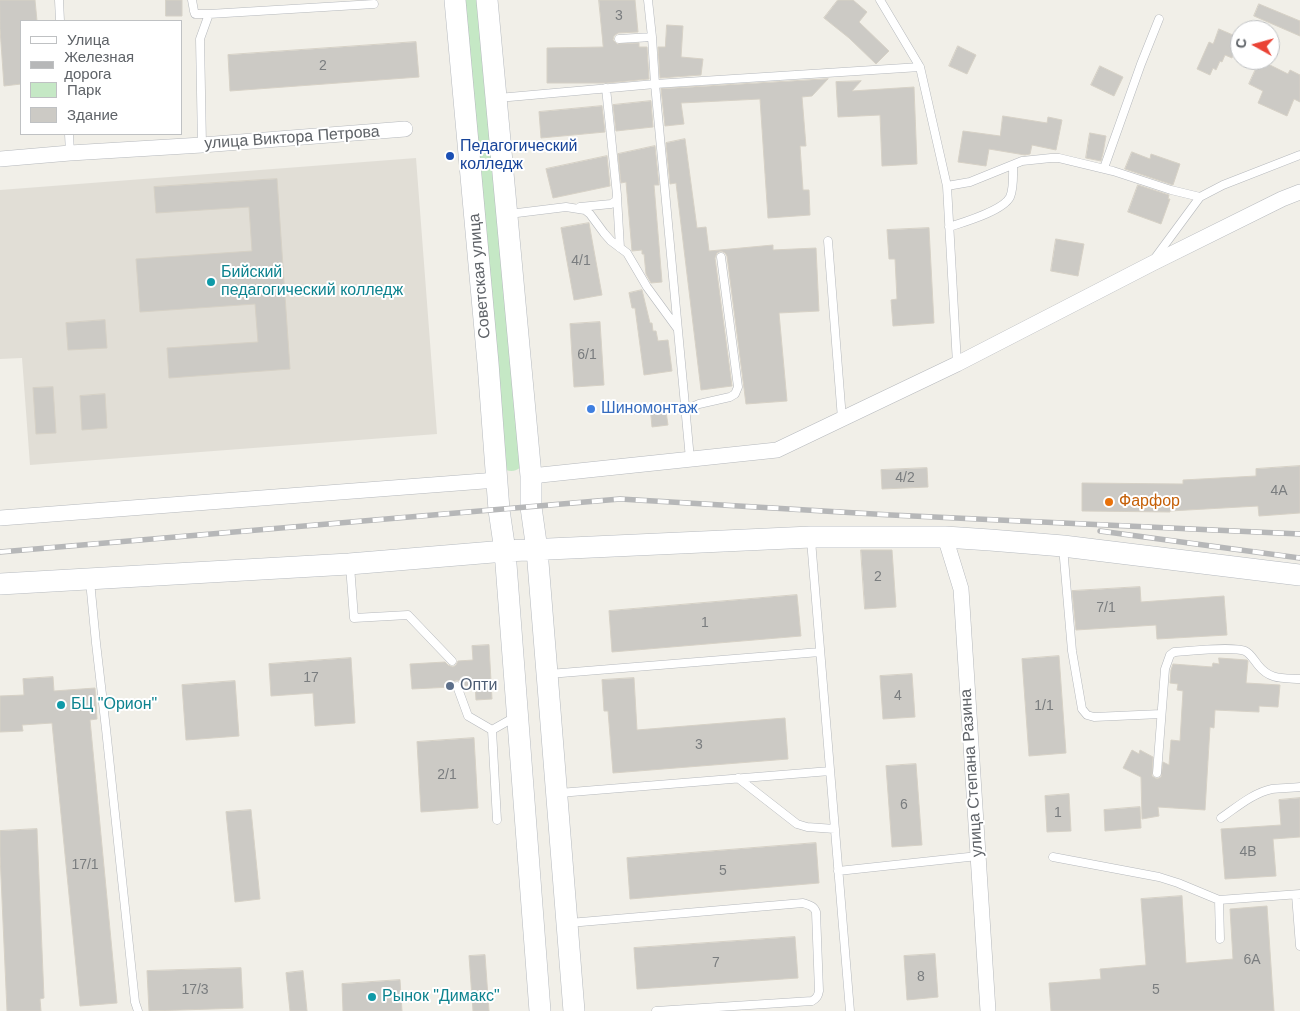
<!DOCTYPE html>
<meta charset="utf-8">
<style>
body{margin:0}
#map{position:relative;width:1300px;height:1011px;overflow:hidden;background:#f1efe8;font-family:Arial,sans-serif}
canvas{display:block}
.legend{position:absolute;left:20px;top:20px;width:162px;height:115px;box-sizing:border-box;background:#fff;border:1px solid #bfc1c3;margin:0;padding:6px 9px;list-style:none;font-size:15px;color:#5f6368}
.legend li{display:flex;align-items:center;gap:10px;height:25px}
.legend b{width:25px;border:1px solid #bfc1c3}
.north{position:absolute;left:1230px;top:20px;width:50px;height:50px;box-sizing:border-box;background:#fff;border:1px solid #bfc1c3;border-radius:50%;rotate:277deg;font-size:14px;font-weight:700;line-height:20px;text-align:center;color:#5f6368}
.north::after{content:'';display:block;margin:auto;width:18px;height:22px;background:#ea4335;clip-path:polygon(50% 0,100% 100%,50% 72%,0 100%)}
</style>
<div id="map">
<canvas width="1300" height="1011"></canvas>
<ul class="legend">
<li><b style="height:6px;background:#fff"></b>Улица</li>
<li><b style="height:6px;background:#b6b7b8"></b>Железная дорога</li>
<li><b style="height:14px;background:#c5e8c5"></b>Парк</li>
<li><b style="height:14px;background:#cccac5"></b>Здание</li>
</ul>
<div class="north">С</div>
</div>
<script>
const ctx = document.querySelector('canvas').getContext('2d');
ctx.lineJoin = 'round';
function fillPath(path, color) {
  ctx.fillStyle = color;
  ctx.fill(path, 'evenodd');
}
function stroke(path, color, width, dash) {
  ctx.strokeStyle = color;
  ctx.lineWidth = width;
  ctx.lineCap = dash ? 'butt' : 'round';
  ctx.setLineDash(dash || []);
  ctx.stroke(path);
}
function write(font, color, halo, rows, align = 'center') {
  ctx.font = font + ' Arial,sans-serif';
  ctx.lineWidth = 4;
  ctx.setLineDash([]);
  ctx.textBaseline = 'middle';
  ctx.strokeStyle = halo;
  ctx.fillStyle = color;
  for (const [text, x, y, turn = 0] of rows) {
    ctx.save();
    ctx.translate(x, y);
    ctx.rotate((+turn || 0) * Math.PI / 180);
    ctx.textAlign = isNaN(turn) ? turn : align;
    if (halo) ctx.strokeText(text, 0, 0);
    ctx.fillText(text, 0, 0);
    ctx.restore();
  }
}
fillPath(new Path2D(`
 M 416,158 L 437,434 L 30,465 L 22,358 L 0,359 L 0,190 Z`), '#e1ded6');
fillPath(new Path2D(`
 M 461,0 L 478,0 L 521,467 C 516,471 512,472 506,470 Z`), '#c5e8c5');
const building = new Path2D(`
 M 0,0 L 35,0 L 37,21 L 21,21 L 21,84 L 4,86 L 0,29 Z
 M 166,0 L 182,0 L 182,16 L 166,16 Z
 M 599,0 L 635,0 L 638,32 L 618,33 L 614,36 L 613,40 L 617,44 L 639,43 L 639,47 L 647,47 L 649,79 L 607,83 L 547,83 L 547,48 L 603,47 Z
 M 838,0 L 853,0 L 867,12 L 859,22 L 889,51 L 876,64 L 849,38 L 824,18 Z
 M 1259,4 L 1300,21 L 1300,36 L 1254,16 Z
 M 667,25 L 683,26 L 681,57 L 703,59 L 701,75 L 660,78 L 658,47 L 665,47 Z
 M 1219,29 L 1240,38 L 1232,58 L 1225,55 L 1222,62 L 1220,61 L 1216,70 L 1213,68 L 1210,75 L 1197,69 L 1209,42 L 1213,44 Z
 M 416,42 L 419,77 L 230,91 L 228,55 Z
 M 958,46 L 976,55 L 967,74 L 949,66 Z
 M 1260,60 L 1288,74 L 1290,70 L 1300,75 L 1300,102 L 1294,99 L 1287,116 L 1258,103 L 1263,91 L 1249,84 Z
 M 1100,66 L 1123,77 L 1114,96 L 1091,85 Z
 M 828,79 L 812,96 L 802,97 L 806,146 L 800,146 L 803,190 L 809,190 L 810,215 L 768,218 L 760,99 L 681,103 L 684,124 L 665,126 L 661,89 Z
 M 861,81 L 852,91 L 914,87 L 917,164 L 882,166 L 880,115 L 838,117 L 836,82 Z
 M 651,101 L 653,127 L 616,131 L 613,105 Z
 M 602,106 L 605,132 L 541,138 L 539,112 Z
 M 1003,116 L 1047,123 L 1048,117 L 1062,120 L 1056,150 L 1032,145 L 1030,154 L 1025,155 L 989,149 L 986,166 L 958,162 L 963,131 L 1000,136 Z
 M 1090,133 L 1106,136 L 1103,153 L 1101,161 L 1086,158 Z
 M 685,139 L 697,228 L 706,227 L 709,251 L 773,245 L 773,250 L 816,248 L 819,311 L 779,313 L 787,401 L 746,404 L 727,256 L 725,253 L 721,251 L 717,253 L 715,258 L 732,386 L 701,390 L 676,183 L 670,184 L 666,143 Z
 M 655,146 L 659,185 L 654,185 L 662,282 L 651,283 L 646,274 L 644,254 L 642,254 L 642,250 L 632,251 L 626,182 L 621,183 L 618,154 Z
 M 1132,152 L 1150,159 L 1151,154 L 1180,164 L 1173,185 L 1125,169 Z
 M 607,156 L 610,186 L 553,198 L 546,169 Z
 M 277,179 L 290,369 L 169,378 L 167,348 L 258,342 L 255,304 L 140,312 L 136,259 L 252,251 L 249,207 L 156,213 L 154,187 Z
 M 1138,185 L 1169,195 L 1168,199 L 1170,199 L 1161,224 L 1128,212 Z
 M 589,223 L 602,295 L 574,300 L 561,228 Z
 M 929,228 L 934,323 L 893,326 L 891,300 L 897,299 L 895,259 L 889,259 L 887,230 Z
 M 1056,239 L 1084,244 L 1078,276 L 1051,271 Z
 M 642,290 L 650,323 L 652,323 L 653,331 L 656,331 L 658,341 L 668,340 L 672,371 L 644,375 L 635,308 L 632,308 L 629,293 Z
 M 105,320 L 107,348 L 68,350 L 66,323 Z
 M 600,322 L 604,385 L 574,387 L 570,324 Z
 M 53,387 L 56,433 L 36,434 L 33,388 Z
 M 105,394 L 107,428 L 82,430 L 80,396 Z
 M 665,405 L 668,425 L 652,427 L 650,407 Z
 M 1300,466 L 1300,513 L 1259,516 L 1258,506 L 1170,511 L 1170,512 L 1082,511 L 1082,483 L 1183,484 L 1183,480 L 1256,476 L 1256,469 Z
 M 927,468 L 928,487 L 882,489 L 881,470 Z
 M 861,550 L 892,550 L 896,607 L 865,609 Z
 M 1140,587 L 1141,602 L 1224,596 L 1227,635 L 1157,639 L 1156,625 L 1076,630 L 1072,591 Z
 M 797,595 L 801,636 L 612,652 L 609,611 Z
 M 489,645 L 492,699 L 476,700 L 475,685 L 463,686 L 461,682 L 457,680 L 453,682 L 452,687 L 412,689 L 410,664 L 445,662 L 448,665 L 453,667 L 456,665 L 458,661 L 473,660 L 472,646 Z
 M 1059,656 L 1066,753 L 1029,756 L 1022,659 Z
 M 351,658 L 355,723 L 315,726 L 313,693 L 271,696 L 269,664 Z
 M 1219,658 L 1247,660 L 1248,661 L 1246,683 L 1280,685 L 1278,707 L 1259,706 L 1259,712 L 1215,710 L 1214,728 L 1210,727 L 1205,810 L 1158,807 L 1159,816 L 1142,819 L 1141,777 L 1123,768 L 1132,750 L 1139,754 L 1140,750 L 1153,757 L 1152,776 L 1157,779 L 1161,777 L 1163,762 L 1169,765 L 1171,740 L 1180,741 L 1183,691 L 1177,690 L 1178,684 L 1170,683 L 1171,670 L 1173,664 L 1212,667 L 1213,663 L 1219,664 Z
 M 912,674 L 915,717 L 883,719 L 880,676 Z
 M 53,677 L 54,691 L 95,688 L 97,719 L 90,720 L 117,1003 L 80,1006 L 52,723 L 22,725 L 23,731 L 0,732 L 0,696 L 24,695 L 23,679 Z
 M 634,678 L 637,730 L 785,718 L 788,759 L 613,773 L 608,711 L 604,711 L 602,680 Z
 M 235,681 L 239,736 L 186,740 L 182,685 Z
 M 474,738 L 478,808 L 421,812 L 417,742 Z
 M 916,764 L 922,845 L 892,847 L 886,766 Z
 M 1069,794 L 1071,831 L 1047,832 L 1045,796 Z
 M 1300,798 L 1300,837 L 1273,839 L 1276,876 L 1225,879 L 1221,829 L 1281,825 L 1279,800 Z
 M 1140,807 L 1141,828 L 1105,831 L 1104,810 Z
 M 251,810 L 260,899 L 235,902 L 226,812 Z
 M 37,829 L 44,998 L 40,999 L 41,1011 L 7,1011 L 0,855 L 0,831 Z
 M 816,843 L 819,883 L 630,899 L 627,858 Z
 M 1182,896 L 1186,963 L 1233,959 L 1230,909 L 1267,906 L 1274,1011 L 1051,1011 L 1049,983 L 1101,979 L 1100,969 L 1146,965 L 1141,899 Z
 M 795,937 L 798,978 L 637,989 L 634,948 Z
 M 935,954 L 938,997 L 907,1000 L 904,956 Z
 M 485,955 L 489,1011 L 473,1011 L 469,956 Z
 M 241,968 L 243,1008 L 149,1011 L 147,971 Z
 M 303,971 L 307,1011 L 290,1011 L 286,973 Z
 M 400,980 L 402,1011 L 343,1011 L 342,984 Z`);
fillPath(building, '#cccac5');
stroke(building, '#d6d1c6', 1);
const lane = new Path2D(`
 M 59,0 L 60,21
 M 192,0 L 194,11 L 195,14 L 209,14
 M 880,0 L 920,67 L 947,186 L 957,364
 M 652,37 L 655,84 L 690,459
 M 619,39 L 652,37 L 648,0
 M 498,98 L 655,84 L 920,67
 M 69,134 L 70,153
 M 202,145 L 200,39 L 209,14 L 374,4
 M 1104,168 L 1141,64 L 1159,19
 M 947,186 L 970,182 L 1022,161 L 1051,158 L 1059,158 L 1113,171 L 1171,190 L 1200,197
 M 617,197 L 620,248
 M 580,207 L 611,204 L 616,201 L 617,195 L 606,88
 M 509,214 L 566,207 L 585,210 L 590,214 L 604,233 L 611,241 L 627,253 L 647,287 L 677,328
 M 949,227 C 964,222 1003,211 1010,197 C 1014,188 1013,175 1013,165
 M 828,241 L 842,419
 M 1155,258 L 1200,197 L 1223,185 L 1300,155
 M 686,413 L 692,407 L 699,404 L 730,397 L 735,394 L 738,387 L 721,257
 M 811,540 L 850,1011
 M 1063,547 L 1072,651 L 1082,709 L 1087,715 L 1094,717 L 1161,714
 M 350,566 L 354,618 L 408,615 L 452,661
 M 90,581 L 96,643 L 106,729 L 135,1002 L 138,1011
 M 549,674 L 820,652
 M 457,686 L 468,716 L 492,730 L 515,717
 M 492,730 L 497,820
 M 1157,773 L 1165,669 L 1170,655 L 1174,652 C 1189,651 1233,646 1245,651 C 1250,653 1254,660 1258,665 C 1270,680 1282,678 1300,679
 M 738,778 L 797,824 L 807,827 L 835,829
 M 559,793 L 830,771
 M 1221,818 C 1237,807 1253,793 1272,789 C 1281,788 1291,788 1300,787
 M 1053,857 L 1159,877 L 1178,883 L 1219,900 L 1300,894
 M 838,871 L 978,856
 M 1296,895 L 1300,946
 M 1219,900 L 1220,939
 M 569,923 L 803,903 C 809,905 814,906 816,912 L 819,991 C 818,996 817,998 812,1001 L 656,1011`);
const street = new Path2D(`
 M 0,159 L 70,153 L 202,145 L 405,129
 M 531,476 L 777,450 L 957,364 L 1151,264 L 1282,199 L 1300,192
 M 0,518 L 497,480
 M 945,537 L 961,589 L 988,1011`);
const secondary = new Path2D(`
 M 455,0 L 488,363 L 499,510 L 505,551 L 540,1011
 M 487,0 L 531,476 L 531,507 L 537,550 L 549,698 L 574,1011
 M 0,584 L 349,564 L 505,551 L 811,537 L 945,537 L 990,540 L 1063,546 L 1300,575`);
stroke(lane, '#b5b8bc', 9);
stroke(street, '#b5b8bc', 16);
stroke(secondary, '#b6babf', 22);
stroke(lane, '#fff', 8);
stroke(street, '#fff', 15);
stroke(secondary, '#fff', 21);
const rail = new Path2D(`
 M 1100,531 L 1300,558
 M 0,552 L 620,499 L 891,515 L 1300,534`);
stroke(rail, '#b6b7b8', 5.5);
stroke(rail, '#fff', 4, [11]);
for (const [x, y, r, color] of [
 [450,156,5,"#1a4fb4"],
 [211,282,5,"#0f9aa8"],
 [591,409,5,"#3f7fe0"],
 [1109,502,5,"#e8710a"],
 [450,686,5,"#5c6f8a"],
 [61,705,5,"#0f9aa8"],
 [372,997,5,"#0f9aa8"]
]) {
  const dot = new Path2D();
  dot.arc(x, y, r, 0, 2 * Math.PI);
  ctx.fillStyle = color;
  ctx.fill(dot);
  stroke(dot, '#fff', 2);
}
write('14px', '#7a7d7f', null, [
 ["3",619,16],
 ["2",323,66],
 ["4/1",581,261],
 ["6/1",587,355],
 ["4/2",905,478],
 ["4А",1279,491],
 ["2",878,577],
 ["7/1",1106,608],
 ["1",705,623],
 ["17",311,678],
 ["4",898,696],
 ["1/1",1044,706],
 ["3",699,745],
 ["2/1",447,775],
 ["6",904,805],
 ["1",1058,813],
 ["4В",1248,852],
 ["17/1",85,865],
 ["5",723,871],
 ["6А",1252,960],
 ["7",716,963],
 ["8",921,977],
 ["17/3",195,990],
 ["5",1156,990]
]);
write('16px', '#5f6368', '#fff', [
 ["улица Виктора Петрова",292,138,-4],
 ["Советская улица",480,276,-95],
 ["улица Степана Разина",972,773,-94]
]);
write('16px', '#164399', '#fff', [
 ["Педагогический",460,147],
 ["колледж",460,165]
], 'left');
write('16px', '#0d838f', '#fff', [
 ["Бийский",221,273],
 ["педагогический колледж",221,291],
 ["БЦ \"Орион\"",71,705],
 ["Рынок \"Димакс\"",382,997]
], 'left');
write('16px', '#366cbe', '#fff', [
 ["Шиномонтаж",601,409]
], 'left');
write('16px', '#c56008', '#fff', [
 ["Фарфор",1119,502]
], 'left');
write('16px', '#4e5e75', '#fff', [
 ["Опти",460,686]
], 'left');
</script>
